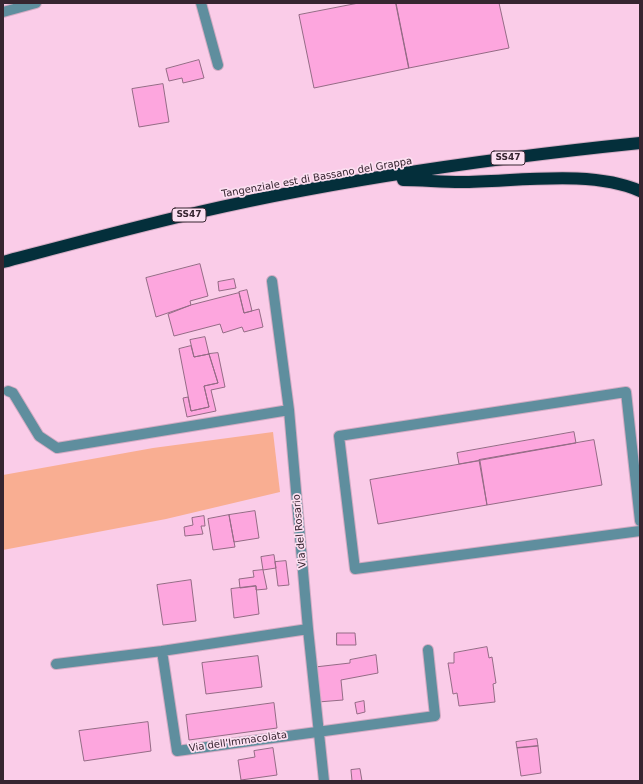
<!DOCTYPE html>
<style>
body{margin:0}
#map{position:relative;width:643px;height:784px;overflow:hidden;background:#facce8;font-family:"DejaVu Sans",sans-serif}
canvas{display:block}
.frame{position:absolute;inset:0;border:4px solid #362530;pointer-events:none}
</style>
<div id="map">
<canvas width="643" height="784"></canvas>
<div class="frame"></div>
</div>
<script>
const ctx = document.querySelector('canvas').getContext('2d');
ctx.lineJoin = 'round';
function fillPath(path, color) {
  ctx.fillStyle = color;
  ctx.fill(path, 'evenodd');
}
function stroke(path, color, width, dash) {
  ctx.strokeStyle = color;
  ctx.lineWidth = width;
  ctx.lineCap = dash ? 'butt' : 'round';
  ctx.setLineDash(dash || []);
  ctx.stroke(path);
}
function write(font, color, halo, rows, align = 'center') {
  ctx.font = font + ' "DejaVu Sans",sans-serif';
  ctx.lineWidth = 3.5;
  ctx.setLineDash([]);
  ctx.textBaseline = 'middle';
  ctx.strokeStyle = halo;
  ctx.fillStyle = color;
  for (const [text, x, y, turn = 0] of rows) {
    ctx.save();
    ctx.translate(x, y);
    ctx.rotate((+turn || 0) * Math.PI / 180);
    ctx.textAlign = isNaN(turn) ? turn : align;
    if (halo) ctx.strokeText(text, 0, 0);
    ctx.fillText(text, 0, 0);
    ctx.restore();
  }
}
fillPath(new Path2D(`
 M 273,432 L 280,492 L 166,519 L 3,550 L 3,475 L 153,448 Z`), '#f9ae92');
const building = new Path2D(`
 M 359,3 L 396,3 L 409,68 L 314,88 L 299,15 Z
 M 396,3 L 499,3 L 509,48 L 409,68 Z
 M 199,60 L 204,78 L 183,83 L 182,78 L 169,81 L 166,69 Z
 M 163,84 L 169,122 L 139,127 L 132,89 Z
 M 200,264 L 208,296 L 190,301 L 191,305 L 156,317 L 146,278 Z
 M 234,279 L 236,288 L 219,291 L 218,282 Z
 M 247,290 L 252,311 L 244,313 L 239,292 Z
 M 239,293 L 244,313 L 259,309 L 263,327 L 244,332 L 242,327 L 223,333 L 220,324 L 174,336 L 168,314 L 191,305 Z
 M 205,337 L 209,354 L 194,357 L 190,340 Z
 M 191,346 L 194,357 L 209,354 L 218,383 L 204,386 L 209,407 L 191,411 L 179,349 Z
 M 218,353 L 225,387 L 211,390 L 216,411 L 187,417 L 183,398 L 188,397 L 191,411 L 209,407 L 204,386 L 218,383 L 209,354 Z
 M 574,432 L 576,443 L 459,464 L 457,453 Z
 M 594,440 L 602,485 L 487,505 L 479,460 Z
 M 480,461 L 487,505 L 378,524 L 370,480 Z
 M 255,511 L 259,538 L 234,542 L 229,515 Z
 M 229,515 L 235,547 L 213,550 L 208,519 Z
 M 204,516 L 205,526 L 201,526 L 203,534 L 185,536 L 184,527 L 193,525 L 192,518 Z
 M 274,555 L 276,568 L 263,570 L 261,557 Z
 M 286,561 L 289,585 L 278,586 L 275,562 Z
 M 263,570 L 267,589 L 256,590 L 256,586 L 240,588 L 239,579 L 254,577 L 253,571 Z
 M 191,580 L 196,621 L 163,625 L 157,585 Z
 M 256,586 L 259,614 L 234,618 L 231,589 Z
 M 337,633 L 355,633 L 356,645 L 337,645 Z
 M 487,647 L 489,658 L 492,657 L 496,683 L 493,684 L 495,702 L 459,706 L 457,693 L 453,694 L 448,663 L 454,663 L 454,653 Z
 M 376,655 L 378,673 L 341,680 L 343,700 L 318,702 L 315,667 L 350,663 L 350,660 Z
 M 258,656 L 262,687 L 206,694 L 202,663 Z
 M 364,701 L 365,712 L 357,714 L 355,703 Z
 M 274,703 L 277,728 L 189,740 L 186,715 Z
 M 148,722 L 151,751 L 84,761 L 79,731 Z
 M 537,739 L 538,746 L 517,748 L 516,742 Z
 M 538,746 L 541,773 L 521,776 L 517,748 Z
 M 273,748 L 277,775 L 241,780 L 238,760 L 255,757 L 254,751 Z
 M 360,769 L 362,781 L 352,781 L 351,770 Z`);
fillPath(building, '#fda6de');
stroke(building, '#946b85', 1);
const minor = new Path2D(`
 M 201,3 L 218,65
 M 3,12 L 36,3
 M 272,281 L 289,410 L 308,629 L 324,781
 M 8,391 L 13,393 L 39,436 L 57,448 L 289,410
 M 640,521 L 626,392 L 339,436 L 355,569 L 640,531
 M 308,629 L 162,651 L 177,751 L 435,716 L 428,650
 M 56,664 L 162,651`);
const highway = new Path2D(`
 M 403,180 C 422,180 441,182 461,182 C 514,182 591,169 640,191
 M 3,262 C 60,247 116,232 174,218 C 326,181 484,159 640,143`);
stroke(minor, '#d3abc3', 12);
stroke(highway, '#d3abc3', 14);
stroke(minor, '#5f8e9e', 10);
stroke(highway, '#042f3b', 12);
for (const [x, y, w] of [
 [508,158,34],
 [189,215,34]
]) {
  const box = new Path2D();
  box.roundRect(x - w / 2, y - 7, w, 14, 3);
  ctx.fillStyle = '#fcdff1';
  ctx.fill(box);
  stroke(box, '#362530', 1);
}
write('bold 9px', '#362530', null, [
 ["SS47",508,158],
 ["SS47",189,215]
]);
write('10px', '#362530', '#fcdff1', [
 ["Tangenziale est di Bassano del Grappa",317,178,-10],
 ["Via del Rosario",300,531,-95],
 ["Via dell'Immacolata",238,742,-8]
]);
</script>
